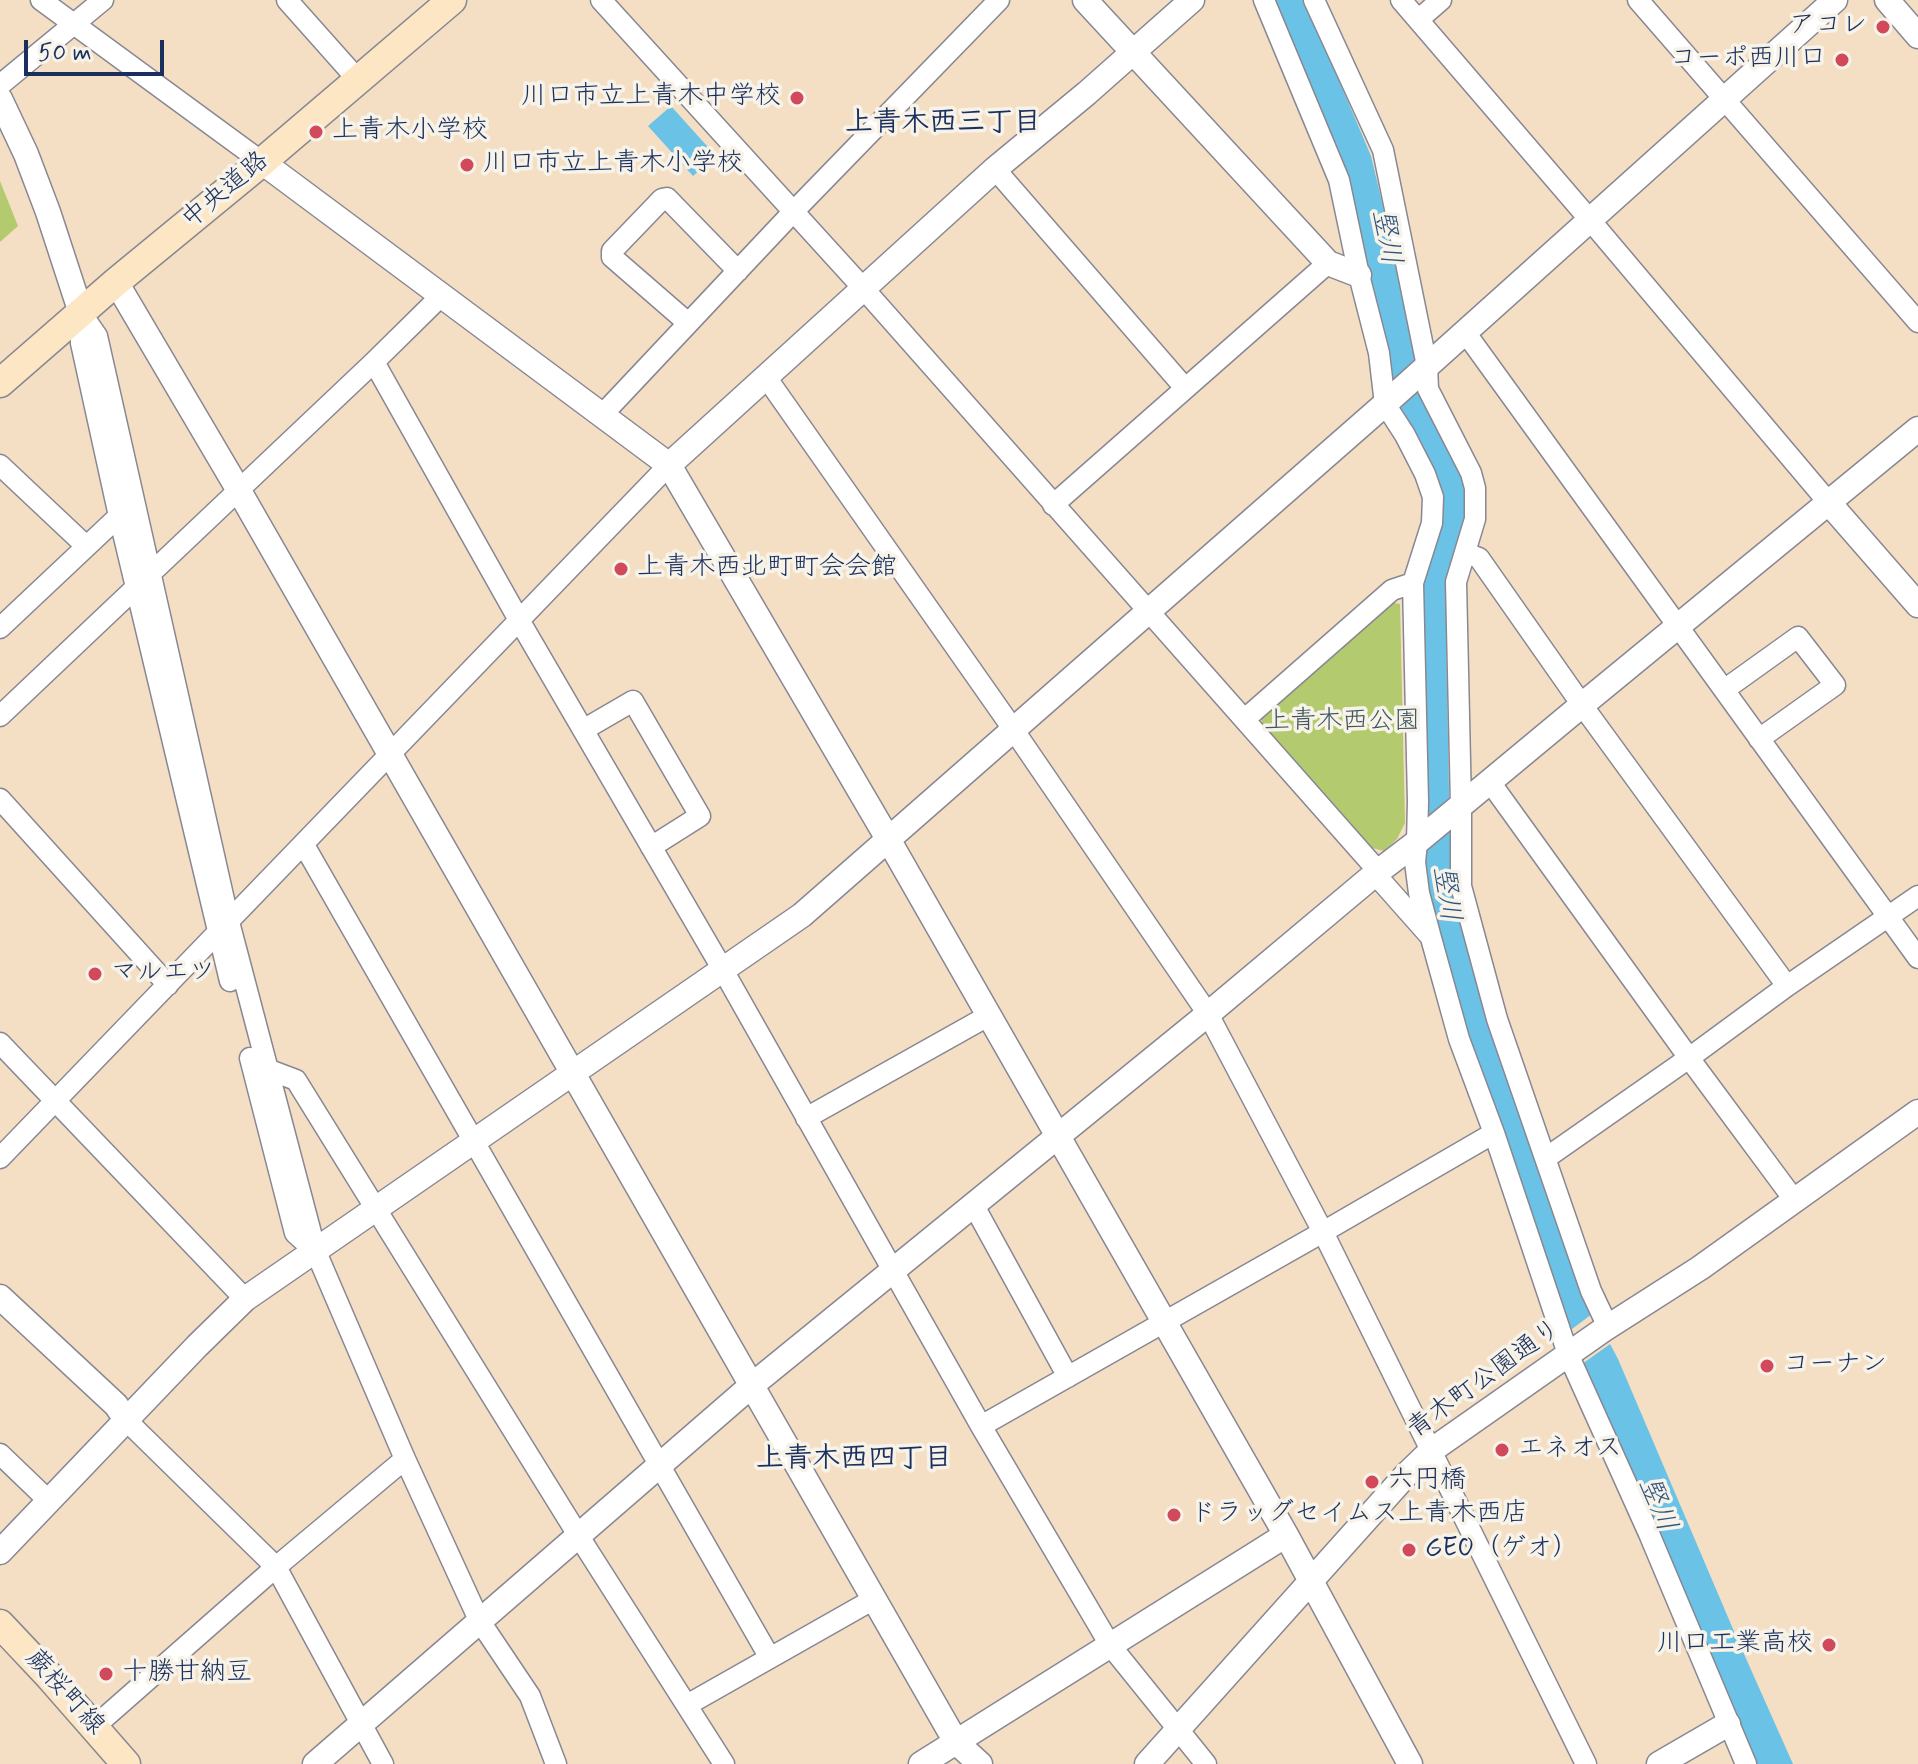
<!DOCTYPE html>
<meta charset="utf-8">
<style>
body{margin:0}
#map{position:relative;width:1918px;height:1764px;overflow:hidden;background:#f4dfc5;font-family:Mynerve,sans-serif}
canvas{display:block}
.scale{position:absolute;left:24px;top:40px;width:140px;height:36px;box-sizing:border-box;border:4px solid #1b2f5e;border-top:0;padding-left:10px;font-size:24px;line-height:28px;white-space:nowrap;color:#1b2f5e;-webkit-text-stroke:6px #f7f3e8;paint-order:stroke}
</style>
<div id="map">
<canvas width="1918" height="1764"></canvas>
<div class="scale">50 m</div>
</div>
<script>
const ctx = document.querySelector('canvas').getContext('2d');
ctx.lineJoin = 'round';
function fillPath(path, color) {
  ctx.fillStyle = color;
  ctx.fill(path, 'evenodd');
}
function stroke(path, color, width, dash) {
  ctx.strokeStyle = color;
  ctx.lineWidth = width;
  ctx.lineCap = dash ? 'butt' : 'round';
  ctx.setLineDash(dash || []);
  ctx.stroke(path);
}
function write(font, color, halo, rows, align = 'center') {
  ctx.font = font + ' Mynerve,"Klee One",sans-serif';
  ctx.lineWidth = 7;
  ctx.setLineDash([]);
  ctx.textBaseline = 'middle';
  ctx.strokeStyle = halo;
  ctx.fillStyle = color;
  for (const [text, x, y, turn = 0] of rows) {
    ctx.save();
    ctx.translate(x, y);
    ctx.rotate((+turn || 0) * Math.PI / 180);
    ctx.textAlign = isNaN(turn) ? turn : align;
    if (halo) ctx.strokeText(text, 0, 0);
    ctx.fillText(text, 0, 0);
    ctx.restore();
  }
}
fillPath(new Path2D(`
 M 0,181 L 18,226 L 0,242 Z
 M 1385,601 L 1400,604 L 1405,823 L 1397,839 L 1384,851 L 1368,847 L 1261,725 L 1263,712 Z`), '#b3ca6e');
fillPath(new Path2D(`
 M 1269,0 L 1305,0 L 1371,156 L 1400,277 L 1461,468 L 1468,498 L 1463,526 L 1447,590 L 1446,639 L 1451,891 L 1488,1017 L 1589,1304 L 1618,1359 L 1736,1636 L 1793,1764 L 1755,1764 L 1591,1383 L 1466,1042 L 1424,894 L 1417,609 L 1437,517 L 1395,410 L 1341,167 Z
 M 671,106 L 716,156 L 693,176 L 648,126 Z`), '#6ac3e7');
fillPath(new Path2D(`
 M 1596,1311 L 1613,1342 L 1582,1364 L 1568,1332 Z`), '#f4dfc5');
const minor = new Path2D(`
 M 41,0 L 262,162
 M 287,0 L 359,81
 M 601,0 L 863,288 L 1379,872
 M 1264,0 L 1339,180 L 1359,275 L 1379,353 L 1385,404 L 1405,435 L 1425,474 L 1433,497 L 1432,523 L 1413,583 L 1418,802 L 1417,842 L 1415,862 L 1419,893 L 1431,938 L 1459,1039 L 1494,1133 L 1568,1354 L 1650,1536 L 1746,1764
 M 1314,0 L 1383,150 L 1427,366 L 1428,389 L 1471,473 L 1475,488 L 1475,519 L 1456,582 L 1461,806 L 1461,886 L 1497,1019 L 1591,1291 L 1608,1327
 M 1401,0 L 1590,220 L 1829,503
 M 1638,0 L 1918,322
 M 1418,20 L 1441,0
 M 0,85 L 103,0
 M 995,169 L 1185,388
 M 81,313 L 97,336 L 229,922 L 316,1252 L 405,1459 L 479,1620 L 530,1696 L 556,1764
 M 81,313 L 81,343 L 119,516 L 230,981
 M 688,323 L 612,257 L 612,251 L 662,199 L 667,198 L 738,271
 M 1465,332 L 1918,958
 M 374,362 L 519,620 L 723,970 L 981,1426 L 1110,1645 L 1206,1764
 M 766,377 L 1013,729 L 1208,1014 L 1323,1232 L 1586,1764
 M 602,415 L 794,211 L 999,0
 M 0,465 L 86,546
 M 1053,505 L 1328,263
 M 1466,553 L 1479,558 L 1582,705 L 1787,986
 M 0,628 L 119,516 L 129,514
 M 1724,690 L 1798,637 L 1835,685 L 1759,739
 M 0,716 L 374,362 L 442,295
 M 1245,719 L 1392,590 L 1413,583
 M 583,730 L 633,701 L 700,816 L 651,847
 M 1490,782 L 1689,1058 L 1795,1201
 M 0,799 L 168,985
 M 304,845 L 770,1658
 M 1375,874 L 1429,935
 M 0,1043 L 245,1299
 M 250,1058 L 295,1233 L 316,1252
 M 259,1066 L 296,1080 L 578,1535 L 724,1764
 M 806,1118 L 988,1016
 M 0,1158 L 669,465
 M 1546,1158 L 1689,1058 L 1787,986 L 1918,896
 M 973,1204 L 1068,1377
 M 127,1421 L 276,1567 L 383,1764
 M 981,1426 L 1323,1232 L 1494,1133
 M 0,1454 L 49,1501
 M 687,1705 L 874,1599
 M 94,1727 L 276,1567 L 405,1459`);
const tertiary = new Path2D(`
 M 1085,0 L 1328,263 L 1359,275
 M 1887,0 L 1918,36
 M 0,99 L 26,154 L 48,212 L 81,313
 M 262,162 L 669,465 L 888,839 L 1286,1535 L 1410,1764
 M 116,282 L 238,489 L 956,1742 L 980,1764
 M 669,465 L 995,169 L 1087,93 L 1192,0
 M 1829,503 L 1918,605
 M 0,1297 L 116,1405 L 127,1421
 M 0,1552 L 197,1346 L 245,1299 L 802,915 L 1385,404 L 1835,0
 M 315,1764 L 751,1386 L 1208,1014 L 1375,874 L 1417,842 L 1582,705 L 1918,429
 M 921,1764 L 1286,1535
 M 1147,1764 L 1406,1475 L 1432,1450 L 1603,1330 L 1700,1268 L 1918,1112
 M 1659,1764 L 1728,1724`);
const secondary = new Path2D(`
 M 0,383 L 116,282 L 262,162 L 452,0
 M 0,1624 L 49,1676 L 126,1764`);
stroke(minor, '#888792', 23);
stroke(tertiary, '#888792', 27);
stroke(secondary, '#888792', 31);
stroke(minor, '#fff', 20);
stroke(tertiary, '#fff', 24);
stroke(secondary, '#fce6c4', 28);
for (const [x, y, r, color] of [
 [1883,27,8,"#d1495b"],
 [1842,60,8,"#d1495b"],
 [797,98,8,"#d1495b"],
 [316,132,8,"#d1495b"],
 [467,165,8,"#d1495b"],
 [621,569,8,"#d1495b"],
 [95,974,8,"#d1495b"],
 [1767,1366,8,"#d1495b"],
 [1502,1450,8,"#d1495b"],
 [1372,1482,8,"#d1495b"],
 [1174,1515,8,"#d1495b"],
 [1409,1550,8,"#d1495b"],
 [1829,1645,8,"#d1495b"],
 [106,1674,8,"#d1495b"]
]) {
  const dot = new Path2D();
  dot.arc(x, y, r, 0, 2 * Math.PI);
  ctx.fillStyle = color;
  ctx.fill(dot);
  stroke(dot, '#f7f3e8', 3);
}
write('26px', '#1b2f5e', '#f7f3e8', [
 ["アコレ",1867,27,"right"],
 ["コーポ西川口",1826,60,"right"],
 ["川口市立上青木中学校",781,98,"right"],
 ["上青木小学校",332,132],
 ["川口市立上青木小学校",483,165],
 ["上青木西北町町会会館",637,569],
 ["マルエツ",111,974],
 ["コーナン",1783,1366],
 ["エネオス",1518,1450],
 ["六円橋",1388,1482],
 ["ドラッグセイムス上青木西店",1190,1515],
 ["GEO（ゲオ）",1425,1550],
 ["川口工業高校",1813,1645,"right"],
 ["十勝甘納豆",122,1674]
], 'left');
write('26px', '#1b2f5e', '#f7f3e8', [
 ["中央道路",226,191,-40],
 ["青木町公園通り",1485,1380,-36],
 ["蕨桜町線",64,1693,48]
]);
write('26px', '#415662', '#f7f3e8', [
 ["上青木西公園",1342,723]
]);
write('bold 28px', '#1b2f5e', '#f7f3e8', [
 ["上青木西三丁目",943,124],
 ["上青木西四丁目",854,1460]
]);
write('italic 28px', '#2f5480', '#f7f3e8', [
 ["竪川",1385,237,80],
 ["竪川",1445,894,82],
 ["竪川",1656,1505,68]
]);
</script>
